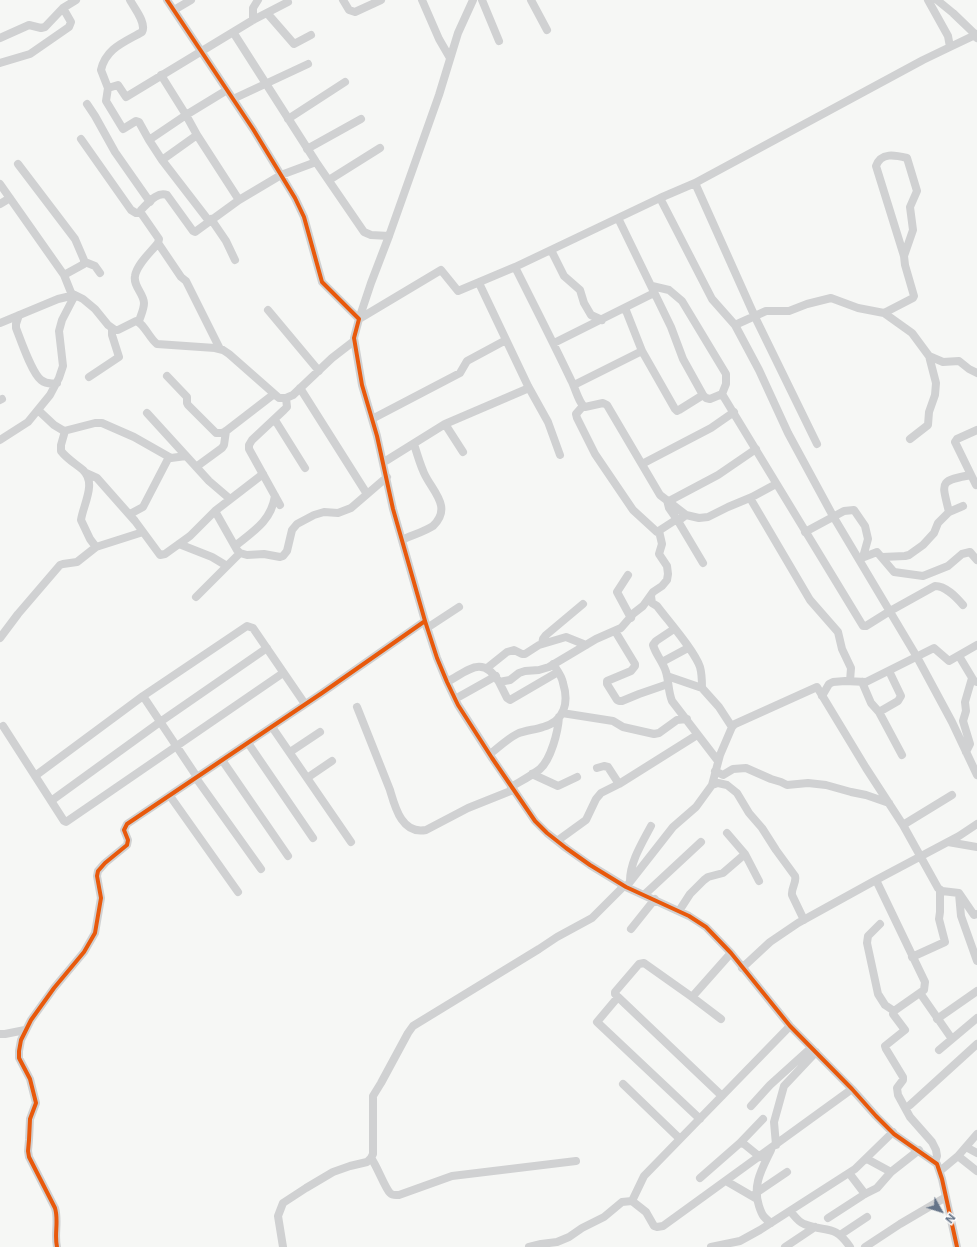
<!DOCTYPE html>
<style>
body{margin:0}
#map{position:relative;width:977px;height:1247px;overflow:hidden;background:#f6f7f5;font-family:Inter,sans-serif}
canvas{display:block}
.north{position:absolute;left:921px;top:1191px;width:40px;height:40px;-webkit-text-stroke:3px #fff;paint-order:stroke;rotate:129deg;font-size:11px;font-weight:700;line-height:16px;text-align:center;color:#657488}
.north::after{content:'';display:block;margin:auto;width:14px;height:18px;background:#657488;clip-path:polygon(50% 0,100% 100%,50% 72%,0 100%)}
</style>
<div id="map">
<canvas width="977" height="1247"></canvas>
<div class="north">N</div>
</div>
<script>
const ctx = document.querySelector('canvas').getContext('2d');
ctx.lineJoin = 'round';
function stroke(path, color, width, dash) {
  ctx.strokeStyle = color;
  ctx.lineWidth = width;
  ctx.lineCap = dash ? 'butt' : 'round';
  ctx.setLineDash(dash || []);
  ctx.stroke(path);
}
stroke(new Path2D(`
 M 130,0 C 134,8 147,23 142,32 C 125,42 106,48 101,70 L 108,88 L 106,101 L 123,129 L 136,121 L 139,122 L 149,140 L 162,160 L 197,135
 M 167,0 L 253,129 L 295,198 L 304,217 L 322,282 L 359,319 L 354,338 L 362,385 L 377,436 L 393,509 L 425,621 L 437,658 L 447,682 L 458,705 L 492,758 L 535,821 L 547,833 L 566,848 L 590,865 L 626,887 L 689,916 L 706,927 L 731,953 L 790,1026 L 852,1089 L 876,1116 L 894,1134 L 937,1164 L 942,1179 L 957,1247
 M 343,0 L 349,10 L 355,12 L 381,0
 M 422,0 L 439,39 L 450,58
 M 482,0 L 499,41
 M 531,0 L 547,30
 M 937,0 L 953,13 L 975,34 L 977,38
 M 174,10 L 191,0
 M 267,13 L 294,44 L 311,35
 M 253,20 L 253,8 L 258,0
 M 233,32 L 316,162 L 364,232 L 371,235 L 389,236
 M 0,38 L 29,25 L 41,28 L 45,27 L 63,8 L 76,0
 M 950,47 L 977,34
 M 0,63 L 30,54 L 69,27 L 71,22 L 63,8
 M 161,75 L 186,115 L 197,135 L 239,200
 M 108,88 L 118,85 L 126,97 L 253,20 L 288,2
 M 233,99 L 308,64
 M 87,104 L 95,116 L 115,152 L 150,202
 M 288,119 L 345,82
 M 81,139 L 131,210 L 136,213 L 141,213
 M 149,140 L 186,115 L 227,90
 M 307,149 L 361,119
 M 162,160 L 209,221
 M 18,164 L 75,239 L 84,260 L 84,264 L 64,275
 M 329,180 L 380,148
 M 695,183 L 755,317 L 817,444
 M 0,184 L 64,275 L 72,295
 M 660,198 L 712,299 L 735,325 L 759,370 L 788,433 L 833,516 L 917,657 L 952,722 L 977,775
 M 0,204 L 10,198
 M 618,218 L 671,327 L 683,359 L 703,395 L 706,398 L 710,399 L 722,394 L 726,384 L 726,374 L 682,301 L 669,290 L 652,286
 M 211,219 L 226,241 L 235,260
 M 158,243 L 181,277 L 186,281 L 220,349
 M 551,250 L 564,276 L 580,290 L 584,303 L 591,315 L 602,320
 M 85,262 L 95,266 L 100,273
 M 515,267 C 534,305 553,342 571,380 C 575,387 579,404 585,407 L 603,403 L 607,405 L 660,495 L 686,515 L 699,518 L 708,517 L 728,507 L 752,497 L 776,484
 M 479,283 L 528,386 L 548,422 L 560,455
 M 625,308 L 642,351 L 675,409 L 677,411 L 679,410 L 703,395
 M 268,310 L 319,371
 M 884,313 L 913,298 L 914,296 L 905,265 L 904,256 L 913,230 L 910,207 L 917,191 L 907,158 C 895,155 881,152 876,166 L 904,256
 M 19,315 L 16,324 L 16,328 C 21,341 32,373 41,380 C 46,384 51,384 57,383
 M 359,319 L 441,270 L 458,291 L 515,267 L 660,198 L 695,183 L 923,60 L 950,47 L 948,36 L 928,0
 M 359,319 L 371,283 L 389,236 L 439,95 L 458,33 L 473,0
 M 139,321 C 141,315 144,309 144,303 C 144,294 133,286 135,276 C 137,264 151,252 158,243 L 159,239 L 141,213 L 141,210 L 143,208 C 149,202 158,191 167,195 L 193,231 L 195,232 L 239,200 L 281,175 L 316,162
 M 0,323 L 58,299 L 75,295 L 83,299 L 95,309 L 108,325 L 115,330 L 118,330 L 136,321 C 144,323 149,338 157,344 L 215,348 L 223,350 L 229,354 L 279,398 L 286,398 L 293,395 L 332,358 L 354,341
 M 735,325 L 766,311 L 789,311 L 807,304 L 831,298 L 858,308 L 884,313 L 912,333 L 929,356 L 936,383 L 935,395 L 929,412 L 928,425 L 910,439
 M 554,343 L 654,293
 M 929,356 L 943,362 L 959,361 L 969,369 L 977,373
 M 167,376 L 187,397 L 187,403 L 188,405 L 216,433 L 222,433 L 226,431 L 274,394
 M 89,377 L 119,357 L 112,335 L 112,329
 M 574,385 L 642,351
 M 300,388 L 367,494
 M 722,394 L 863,626 L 866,626 L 890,611 L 935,586 C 946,586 956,597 963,605
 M 0,400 L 2,399
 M 583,406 L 576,414 L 577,418 L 595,454 L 633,510 L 657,532 L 674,521 L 678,521 L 686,515
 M 38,410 L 54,425 L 64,431 L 95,423 L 102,423 L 134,437 L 171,458 L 186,456
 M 147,413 L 209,481 L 230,499
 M 372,419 L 460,373 L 467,361 L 506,340
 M 275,420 L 305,468
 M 445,424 L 463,452
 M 65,431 L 61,445 L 61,451 C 67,459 76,464 83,470 C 97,483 83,505 81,520 L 90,539 L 96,547
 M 0,440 L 28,422 L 50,395 L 59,378 L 63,366 L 59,331 L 62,320 L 75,295
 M 384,462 L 445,424 L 529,388
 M 642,464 L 711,428 L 734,412
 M 196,467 L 222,448 L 224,445 L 226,431
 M 86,473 L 97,478 L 135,521 L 160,555 L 165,554 L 190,536 L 215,511 L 263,474
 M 976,485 L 955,442 L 957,439 L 977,430
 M 750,498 L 810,600 L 838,632 L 842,649 L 851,668 L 850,681
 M 667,500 L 669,508 L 678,521 L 703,563
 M 669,501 L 718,475 L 756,449
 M 280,505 L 249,449 L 249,445 L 252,440 L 284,410 L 287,407 L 286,398
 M 215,511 L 237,550 L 240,553 L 247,555 L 264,554 L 280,557 L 283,556 L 287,551 L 292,530 L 297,524 L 314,515 L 324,512 L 338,513 L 351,508 L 387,477
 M 949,512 C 942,482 938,481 971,475
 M 130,514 L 143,507 L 169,457
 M 805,532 L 844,511 L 854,510 L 865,526 L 868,539 L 863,557
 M 402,540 C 410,536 426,531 433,526 C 453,507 432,491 424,473 C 420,464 417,454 414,444
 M 179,544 L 212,557 L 227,566
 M 235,546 C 254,531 271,521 275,496
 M 882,557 L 905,556 L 909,555 L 923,545 L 934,533 L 938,523 L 949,512 L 963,506
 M 859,559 L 877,552 L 894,572 L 923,576 L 948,566 L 962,554 L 970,552 L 977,560
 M 628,575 L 617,592 L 631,618
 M 651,596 L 652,603 L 657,606 C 669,622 694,650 700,667 C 702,674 702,681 702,688
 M 196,597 L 240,553
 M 427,628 L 459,607
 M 674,629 L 656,641 L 653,645 C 656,655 663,662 666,672 C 669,682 668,691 672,701 L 718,761
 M 615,631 L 635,664 L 635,666 L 631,671 L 607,681 L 607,684 L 617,700 L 619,701 L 622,701 L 639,694 L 668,684
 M 0,638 L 18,614 L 60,565 L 63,564 L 77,562 L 96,547 L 143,532
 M 542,644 L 543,639 L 546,635 L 583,604
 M 959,656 L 974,681 L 977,682
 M 662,662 L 688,648
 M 487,668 L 507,652 L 514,650 L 522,654 L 525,654 L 539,645 L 566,637 L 586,645
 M 667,676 L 702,688 L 719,707 L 732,727
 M 447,682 C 468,671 482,654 499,682 L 510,680 L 519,673 L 525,671 L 539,670 L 549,667 L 596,639 L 621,628 L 634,613 L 643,606 L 653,592 L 662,586 L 667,580 L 668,574 L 667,566 L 659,554 L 662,544 L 659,531
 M 499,682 L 507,698 L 510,700 L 558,672
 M 862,682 L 871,703 L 879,712 L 902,755
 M 143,696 L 197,777
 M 822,696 L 829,684 L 833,682 L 845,681 L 866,682 L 934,648 L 949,661 L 977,645
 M 455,699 L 496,676
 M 357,707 L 390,790 C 395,807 402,835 426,830 L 468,808 L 513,790
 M 879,712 L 898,701 L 901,696 L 889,671
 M 562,713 L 613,721 L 623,727 L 654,734 L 659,733 L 677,720 L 687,719
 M 3,726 L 64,821 L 66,822 L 283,673
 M 272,727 L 351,842
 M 248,743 L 313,838
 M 290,752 L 320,732
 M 966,752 L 970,744 L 963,721 L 966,711 L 965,702 L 972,678
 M 490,754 C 498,748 507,739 517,734 C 525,730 535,730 543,727 C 565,721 569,702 563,683 C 562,676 557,670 553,664
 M 222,760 L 288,856
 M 597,768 L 604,766 L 608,767 L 619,784
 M 715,771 L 723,775 L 733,769 L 746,768 L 771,779 L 781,782 L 787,785 L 808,783 L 826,785 L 851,792 L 866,795 L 889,803
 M 532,774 L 558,786 L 577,777
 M 35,776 L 143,696 L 247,626 L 253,628 L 305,704
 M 196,778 L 261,869
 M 307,778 L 332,761
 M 712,785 L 718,783 L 727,785 L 737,793 L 749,813 L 762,828 L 776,850 L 795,876 C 797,882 791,888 792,895 L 804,920
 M 511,787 C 521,781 531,776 540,769 C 551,759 558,732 559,717
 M 170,796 L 238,892
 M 51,801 L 160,722 L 267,648
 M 903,825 L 952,795
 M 727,833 L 745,854 L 759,881
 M 557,841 L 586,820 L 596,799 L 601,793 L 619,784 L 697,735
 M 948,842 L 977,847
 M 876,880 L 925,982 L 924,990 L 894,1011 L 893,1014 L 905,1030 L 885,1046 L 886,1049 L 903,1077 L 903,1080 L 897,1088 L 898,1095 L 910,1117 L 932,1142 L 936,1150 L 937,1156 L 935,1162
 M 630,881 C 630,862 642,843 651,826
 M 626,887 L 673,827 L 696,807 L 712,785 L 720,755 L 732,727 L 735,724 L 817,687 L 866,768 L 903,825 L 938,888 L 942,891 L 959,893 L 974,915 L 977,914
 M 959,894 L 961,916 L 977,961
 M 644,895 L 701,842
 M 679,911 L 690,894 L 704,880 L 708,877 L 723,873 L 745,854
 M 880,924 L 868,936 L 867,943 L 878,994 L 885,1005 L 894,1011
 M 631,929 L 655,899
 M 912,957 L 945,942 L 939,919 L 940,912 L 940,890
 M 742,968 L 770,942 L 798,923 L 876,880 L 959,836 L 977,824
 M 920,993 L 952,1039
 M 618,997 L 597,1022 L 700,1119
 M 692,997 L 731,953
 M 721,1019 L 692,997 L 644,963 L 639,964 L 615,992 L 615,994 L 618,997 L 722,1096
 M 937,1019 L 977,991
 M 0,1034 L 5,1034 L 25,1030
 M 939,1050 L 977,1018
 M 623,1084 L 680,1139
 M 910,1105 L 977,1044
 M 751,1106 L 770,1085 L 811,1048
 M 740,1143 L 763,1119
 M 776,1145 L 774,1122 L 784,1086 L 816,1052
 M 966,1147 L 977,1153
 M 771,1150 C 762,1169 752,1185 759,1206 C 762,1215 763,1217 771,1223
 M 958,1156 L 977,1171
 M 371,1158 C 377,1166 385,1188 390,1193 C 393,1196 396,1195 399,1195 L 452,1176 L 576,1161
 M 867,1159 L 891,1172
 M 940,1171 L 958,1156 L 977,1134
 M 849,1173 L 865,1194
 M 700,1178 L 740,1143 L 744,1144 L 760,1157
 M 726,1181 L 757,1199
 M 756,1193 L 787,1172
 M 632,1201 L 644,1176 L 790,1026
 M 790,1211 C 794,1215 798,1222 804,1224 C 826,1233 834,1223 850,1247
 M 828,1218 L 865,1194 L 877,1188 L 891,1172 L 919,1150
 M 840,1235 L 867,1217
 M 57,1247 C 54,1234 59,1221 55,1208 L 29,1157 L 28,1151 L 29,1140 L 30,1119 L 36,1103 L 30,1079 L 19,1058 L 19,1051 L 21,1040 L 31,1020 L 54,988 L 84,952 L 95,933 L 101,898 L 97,876 L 98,871 L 105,863 L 127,845 L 128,840 L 124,830 L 127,824 L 322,693 L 425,621
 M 283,1247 L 278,1216 L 283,1203 L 306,1188 L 333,1172 L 350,1166 L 367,1162 L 371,1158 L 373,1154 L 373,1096 L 381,1083 L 408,1033 L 413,1026 L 539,949 L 557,937 L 592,918 L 624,886
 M 529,1247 L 541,1244 L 557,1242 L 569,1237 L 582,1228 L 604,1217 L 622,1202 L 632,1201 L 646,1212 L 654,1226 L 657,1227 L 663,1226 L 852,1089
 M 711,1247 L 740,1241 L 760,1230 L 855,1169 L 893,1132
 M 785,1247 L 815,1227
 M 865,1247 L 900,1224 L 946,1197`), '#d0d1d2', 8);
stroke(new Path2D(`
 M 167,0 L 253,129 L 295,198 L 304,217 L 322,282 L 359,319 L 354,338 L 362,385 L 377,436 L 393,509 L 425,621 L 437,658 L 447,682 L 458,705 L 492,758 L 535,821 L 547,833 L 566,848 L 590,865 L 626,887 L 689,916 L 706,927 L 731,953 L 790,1026 L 852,1089 L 876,1116 L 894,1134 L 937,1164 L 942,1179 L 957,1247
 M 57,1247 C 54,1234 59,1221 55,1208 L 29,1157 L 28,1151 L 29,1140 L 30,1119 L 36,1103 L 30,1079 L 19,1058 L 19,1051 L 21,1040 L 31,1020 L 54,988 L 84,952 L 95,933 L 101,898 L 97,876 L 98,871 L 105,863 L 127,845 L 128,840 L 124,830 L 127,824 L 322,693 L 425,621`), '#e8590c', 4);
</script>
